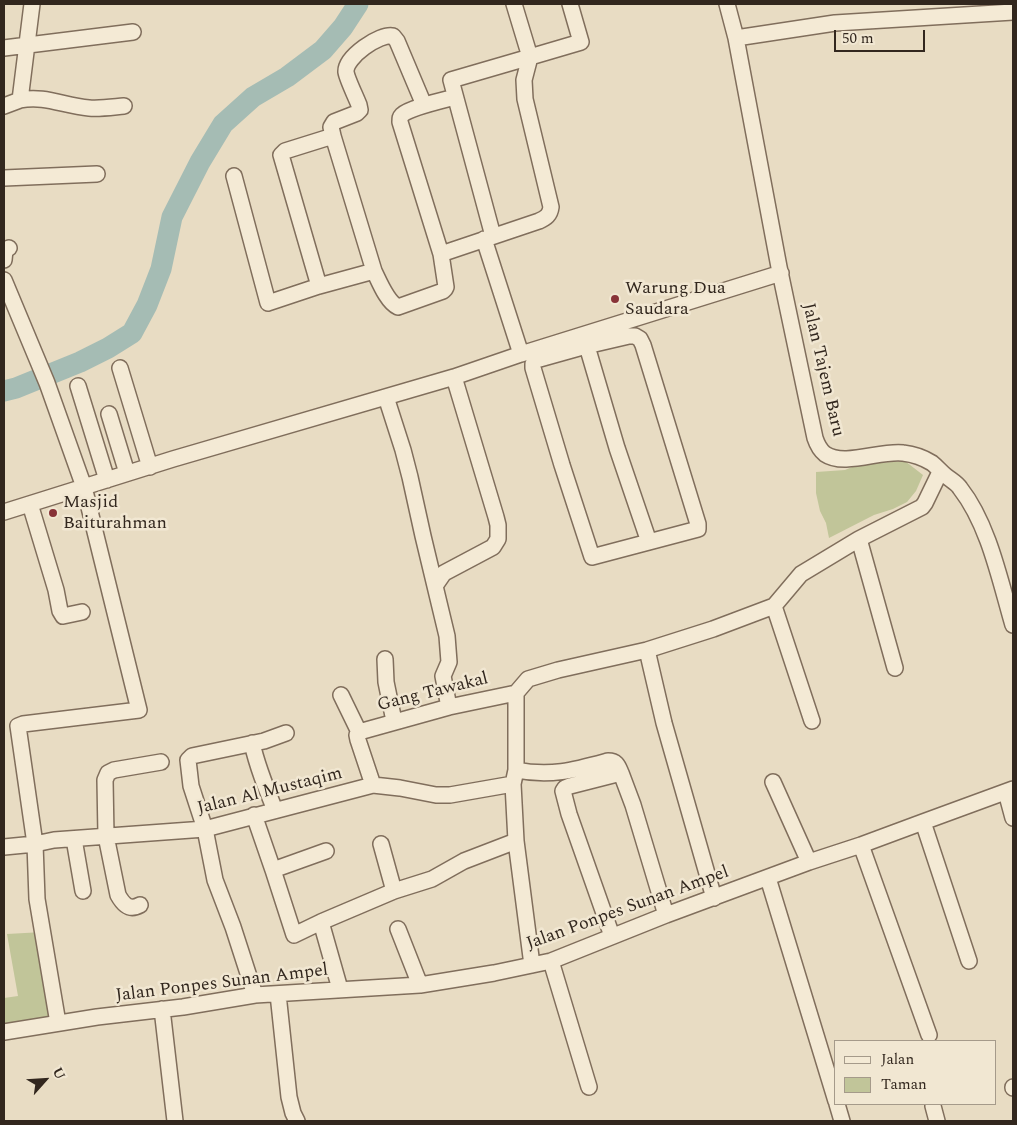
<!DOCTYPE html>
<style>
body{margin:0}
#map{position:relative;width:1017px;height:1125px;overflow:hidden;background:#e8dcc3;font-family:Spectral,serif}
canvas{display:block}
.frame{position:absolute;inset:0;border:5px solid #32271e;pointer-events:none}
.legend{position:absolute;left:834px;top:1040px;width:162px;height:65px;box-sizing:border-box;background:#f1e7d2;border:1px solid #a59a8a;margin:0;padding:6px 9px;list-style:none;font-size:15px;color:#32271e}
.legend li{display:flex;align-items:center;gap:10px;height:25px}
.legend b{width:25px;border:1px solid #a59a8a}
.north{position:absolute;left:20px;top:1055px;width:50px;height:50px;-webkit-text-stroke:4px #f1e7d2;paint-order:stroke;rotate:64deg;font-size:14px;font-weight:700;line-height:20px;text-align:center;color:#32271e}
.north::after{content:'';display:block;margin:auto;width:18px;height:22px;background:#32271e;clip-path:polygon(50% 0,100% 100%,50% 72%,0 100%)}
.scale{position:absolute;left:834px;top:30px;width:91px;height:22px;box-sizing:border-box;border:2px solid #32271e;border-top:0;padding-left:6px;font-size:15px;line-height:18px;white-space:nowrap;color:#32271e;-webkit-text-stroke:4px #f1e7d2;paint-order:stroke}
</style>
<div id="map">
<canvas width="1017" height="1125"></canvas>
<div class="frame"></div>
<ul class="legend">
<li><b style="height:6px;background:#f4ead5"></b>Jalan</li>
<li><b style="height:14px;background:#c1c599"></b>Taman</li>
</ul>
<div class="north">U</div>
<div class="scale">50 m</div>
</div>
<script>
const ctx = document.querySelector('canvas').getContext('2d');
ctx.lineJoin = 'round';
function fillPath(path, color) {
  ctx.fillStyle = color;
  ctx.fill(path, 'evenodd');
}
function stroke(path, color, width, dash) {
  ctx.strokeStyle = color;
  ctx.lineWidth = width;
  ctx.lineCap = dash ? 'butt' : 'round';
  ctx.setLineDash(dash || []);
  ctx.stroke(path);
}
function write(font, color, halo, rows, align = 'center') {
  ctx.font = font + ' Spectral,serif';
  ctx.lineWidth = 5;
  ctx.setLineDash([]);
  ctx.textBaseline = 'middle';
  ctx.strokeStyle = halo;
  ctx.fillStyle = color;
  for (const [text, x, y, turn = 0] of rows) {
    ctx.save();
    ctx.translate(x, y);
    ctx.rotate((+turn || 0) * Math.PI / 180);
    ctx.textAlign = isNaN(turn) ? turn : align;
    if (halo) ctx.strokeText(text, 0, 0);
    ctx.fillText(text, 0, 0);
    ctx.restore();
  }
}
fillPath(new Path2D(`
 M 905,461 L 923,475 L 916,491 L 907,502 L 893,509 L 874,515 L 829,538 L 826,523 L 820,511 L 816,493 L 816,472 L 845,470 L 857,465 L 873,462 L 880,463 Z
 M 43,932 L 58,1023 L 4,1032 L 4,998 L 18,996 L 7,934 Z`), '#c1c599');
stroke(new Path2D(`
 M 4,391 L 16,388 L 80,362 L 108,348 L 132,333 L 147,305 L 161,269 L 172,217 L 200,162 L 223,124 L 253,97 L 287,77 L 323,50 L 343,27 L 358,4`), '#a5bcb4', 21);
const minor = new Path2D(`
 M 727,4 L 736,38 L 779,267 L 815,438 C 817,444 820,450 825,454 C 844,467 881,450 903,453 C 912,454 924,458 932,463 C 937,467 941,472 946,476 C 951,480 957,483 960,488 C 989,525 1000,581 1013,625
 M 736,38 L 835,23 L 1013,12
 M 4,48 L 133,32
 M 20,100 C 45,95 64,106 89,108 C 100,109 113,107 124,106
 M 4,106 L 20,100 L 32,4
 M 333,136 L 374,271
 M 234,176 L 268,303 L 319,286 L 374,271 C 379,281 387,302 398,307 L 443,291 L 445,289 L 446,287 L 441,254 L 539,221 C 546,218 550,215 551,207 L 525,99 L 524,80 L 530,57 L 581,42 L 570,4
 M 4,178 L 97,174
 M 493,236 L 451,80 L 530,57 L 514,4
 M 484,239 L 521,354
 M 441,254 L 400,122 C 400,118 400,117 402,115 C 409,108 444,100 455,97
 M 4,260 L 5,250 L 9,248
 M 4,280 L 47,383 L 84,487 L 139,710 L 23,724 L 18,726 L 35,844 L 37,899 L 58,1023
 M 319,286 L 281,155 L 285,151 L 333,136 L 331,127 L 334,122 L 357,113 L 360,110 L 359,105 C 356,97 347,79 346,72 C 345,57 380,33 393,36 L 397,41 L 424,105
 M 584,336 L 617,448 L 649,542
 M 629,336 L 635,336 L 640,339 L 643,345 L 698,524 L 698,529 L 592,557 L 562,465 L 533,368 L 533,364 L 536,360 L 586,346 Z
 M 120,368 L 150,467
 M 78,386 L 107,480
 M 386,397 L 403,450 L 410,477 L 423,536 L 447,636 L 449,662 L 443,676 L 449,707
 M 109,414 L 127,473
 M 30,504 L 56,590 L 60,611 L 63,616 L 82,612
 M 4,512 L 173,459 L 454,377 L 521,354 L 781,273
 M 859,539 L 895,668
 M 435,586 L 444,573 L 493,547 L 498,539 L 498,525 L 496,517 L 454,377
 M 774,606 L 812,721
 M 647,650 L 664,723 L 714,898
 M 385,659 L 386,682 L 394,721
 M 341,695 L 359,732
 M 359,732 L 449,707 L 516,693
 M 359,732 L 357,735 L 358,740 L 373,785
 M 252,743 C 257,766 266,788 275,810
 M 516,770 C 551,777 575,770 608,761 C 617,761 618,766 621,773
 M 773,782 L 809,862
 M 1006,792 L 1013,818
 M 254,815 L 273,870 L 326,851
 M 923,822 L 969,961
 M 74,839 L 83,891
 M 381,844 L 394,891
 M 861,845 L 929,1035
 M 4,847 L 35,844 L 54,840 L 205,829 L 373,785 L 400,788 L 436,795 L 450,795 L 513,784
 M 273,870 L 294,935 L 321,922 L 394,891 L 432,879 L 464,861 L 516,841
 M 768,878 L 836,1101
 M 140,905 C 129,911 123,904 118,895 L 106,836 L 105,780 L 108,773 L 114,770 L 161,762
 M 321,922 L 340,989
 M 398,929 L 420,985
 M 612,936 L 569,814 L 563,791 L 565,788 L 570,786 L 621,773 L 633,805 L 666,915
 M 551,961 L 589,1087
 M 532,965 L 516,841 L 513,784 L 516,770 L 516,693 L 528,679 L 558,670 L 647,650 L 713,629 L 774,606 L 801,574 L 859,539 L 922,507 L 925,503 L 940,472
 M 278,994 L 289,1097 L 293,1113 L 297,1121
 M 255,995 L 233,927 L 215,880 L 205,829 L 191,786 L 188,760 L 192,756 L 264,741 L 286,733
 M 162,1009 L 175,1121
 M 4,1032 L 97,1017 L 183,1007 L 255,995 L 420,985 L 494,973 L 551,961 L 666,915 L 809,862 L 861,845 L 923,822 L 1013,789
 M 1013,1087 L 1013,1088
 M 837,1104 L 842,1121
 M 933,1106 L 937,1121`);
stroke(minor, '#806e5c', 18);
stroke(minor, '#f4ead5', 15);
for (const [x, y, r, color] of [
 [615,299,5,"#883337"],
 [53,513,5,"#883337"]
]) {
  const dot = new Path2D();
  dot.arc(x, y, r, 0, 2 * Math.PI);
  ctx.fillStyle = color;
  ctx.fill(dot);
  stroke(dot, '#f1e7d2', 2);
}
write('18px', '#32271e', '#f1e7d2', [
 ["Warung Dua",625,289],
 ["Saudara",625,310],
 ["Masjid",63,503],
 ["Baiturahman",63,524]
], 'left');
write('18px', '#32271e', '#f1e7d2', [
 ["Jalan Tajem Baru",822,370,77],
 ["Gang Tawakal",433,693,-14],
 ["Jalan Al Mustaqim",270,792,-14],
 ["Jalan Ponpes Sunan Ampel",628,909,-20],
 ["Jalan Ponpes Sunan Ampel",222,984,-7]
]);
</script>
